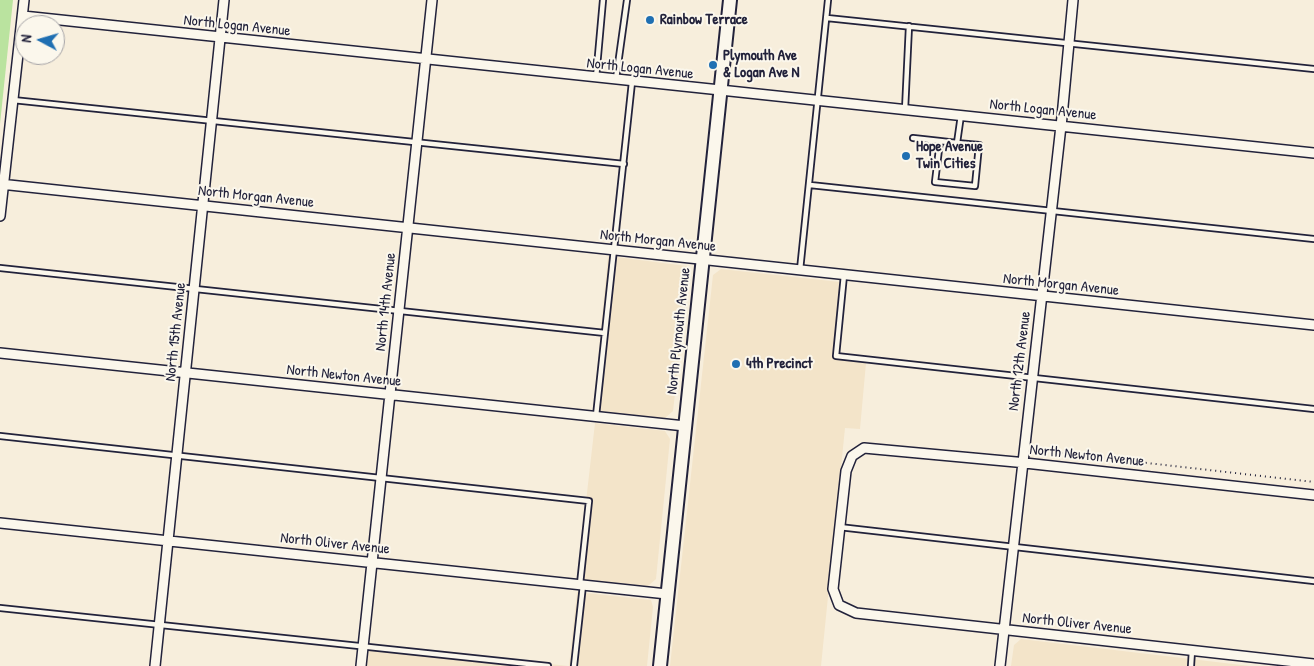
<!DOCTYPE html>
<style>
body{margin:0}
#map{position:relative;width:1314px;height:666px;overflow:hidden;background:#f7eedc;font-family:"Patrick Hand",sans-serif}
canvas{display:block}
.north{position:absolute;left:15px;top:15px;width:50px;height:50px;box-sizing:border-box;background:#fbf7ec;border:1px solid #a4a2a5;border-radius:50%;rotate:276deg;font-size:14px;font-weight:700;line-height:20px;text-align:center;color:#22223b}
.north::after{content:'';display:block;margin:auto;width:18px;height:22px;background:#1f6fb2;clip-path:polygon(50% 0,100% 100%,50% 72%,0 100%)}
</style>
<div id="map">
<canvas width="1314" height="666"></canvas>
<div class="north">N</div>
</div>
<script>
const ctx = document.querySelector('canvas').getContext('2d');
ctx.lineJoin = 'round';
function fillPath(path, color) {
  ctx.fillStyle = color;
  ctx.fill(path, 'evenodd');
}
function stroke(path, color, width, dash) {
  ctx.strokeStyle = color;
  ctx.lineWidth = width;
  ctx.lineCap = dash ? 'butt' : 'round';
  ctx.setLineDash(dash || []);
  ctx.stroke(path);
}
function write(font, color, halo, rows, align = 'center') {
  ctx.font = font + ' "Patrick Hand",sans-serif';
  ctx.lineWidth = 4;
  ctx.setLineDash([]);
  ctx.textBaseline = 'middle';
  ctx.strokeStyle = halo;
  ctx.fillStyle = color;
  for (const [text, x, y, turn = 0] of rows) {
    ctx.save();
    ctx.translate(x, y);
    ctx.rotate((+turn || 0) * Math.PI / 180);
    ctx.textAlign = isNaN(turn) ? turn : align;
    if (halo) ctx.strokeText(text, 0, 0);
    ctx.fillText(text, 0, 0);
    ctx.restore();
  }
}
fillPath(new Path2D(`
 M 608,256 L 687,266 L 689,271 L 673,411 L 665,418 L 593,411 Z
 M 721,269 L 840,282 L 834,359 L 866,363 L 860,429 L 845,428 L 821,666 L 670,666 L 713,275 Z
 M 595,423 L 665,431 L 670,439 L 656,579 L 648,586 L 577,580 Z
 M 577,592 L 651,600 L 653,607 L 647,666 L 569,666 Z
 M 1021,639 L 1250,666 L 1011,666 L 1014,645 Z
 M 369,644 L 568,666 L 367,666 Z`), '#f3e4c9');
fillPath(new Path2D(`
 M 0,0 L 13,0 L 0,124 Z`), '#bae39f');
const service = new Path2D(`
 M 827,18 L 1314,69
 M 596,78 L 603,0
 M 616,79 L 627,0
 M 13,100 L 624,164
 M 905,110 L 909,26
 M 913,138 L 940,141
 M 957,143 L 940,141 L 935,182 L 975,186 L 979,145 L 957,143 L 961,115
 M 810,185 L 1314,239
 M 0,268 L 605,333
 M 800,270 L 828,0
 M 844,275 L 836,356 L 1314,409
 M 596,416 L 632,82
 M 0,436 L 589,501 L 580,584
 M 839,527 L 1314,581
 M 0,608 L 548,666
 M 574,666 L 583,585
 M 1191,666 L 1192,650`);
const minor = new Path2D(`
 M 23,16 L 1314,153
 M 0,184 L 1314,325
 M 0,216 L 24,0
 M 0,353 L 685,426
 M 1314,495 L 1016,462 L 864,448 L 852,456 L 846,471 L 833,589 L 839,605 L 856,613 L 1314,664
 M 0,523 L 667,594
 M 155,666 L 224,0
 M 361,666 L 432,0
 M 1000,666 L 1062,117 L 1073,0`);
const secondary = new Path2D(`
 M 660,666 L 730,0`);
stroke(service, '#22223b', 8);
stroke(minor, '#22223b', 12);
stroke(secondary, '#22223b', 16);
stroke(new Path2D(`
 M 1038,455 L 1042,451 L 1314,482`), '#22223b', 2, [1, 4]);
stroke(service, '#fbf7ec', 4.5);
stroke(minor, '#fbf7ec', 9);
stroke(secondary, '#fbf7ec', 12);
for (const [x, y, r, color] of [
 [650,20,5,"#1f6fb2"],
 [713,65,5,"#1f6fb2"],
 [906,156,5,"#1f6fb2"],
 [736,364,5,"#1f6fb2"]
]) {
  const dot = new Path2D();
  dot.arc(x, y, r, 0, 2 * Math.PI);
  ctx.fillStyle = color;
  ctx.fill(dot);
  stroke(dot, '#fbf7ec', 2);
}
write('bold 15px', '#22223b', '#fbf7ec', [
 ["Rainbow Terrace",660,20],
 ["Plymouth Ave",723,56],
 ["& Logan Ave N",723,73],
 ["Hope Avenue",916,147],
 ["Twin Cities",916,164],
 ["4th Precinct",746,364]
], 'left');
write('15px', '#22223b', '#fbf7ec', [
 ["North Logan Avenue",237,26,6],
 ["North Logan Avenue",640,69,6],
 ["North Logan Avenue",1043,110,6],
 ["North Morgan Avenue",256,197,6],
 ["North Morgan Avenue",658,241,6],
 ["North Morgan Avenue",1061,285,6],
 ["North 14th Avenue",386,302,-84],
 ["North Plymouth Avenue",679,331,-84],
 ["North 15th Avenue",176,332,-84],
 ["North 12th Avenue",1020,361,-83],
 ["North Newton Avenue",344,376,6],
 ["North Newton Avenue",1087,456,6],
 ["North Oliver Avenue",335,544,6],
 ["North Oliver Avenue",1077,624,6]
]);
</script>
